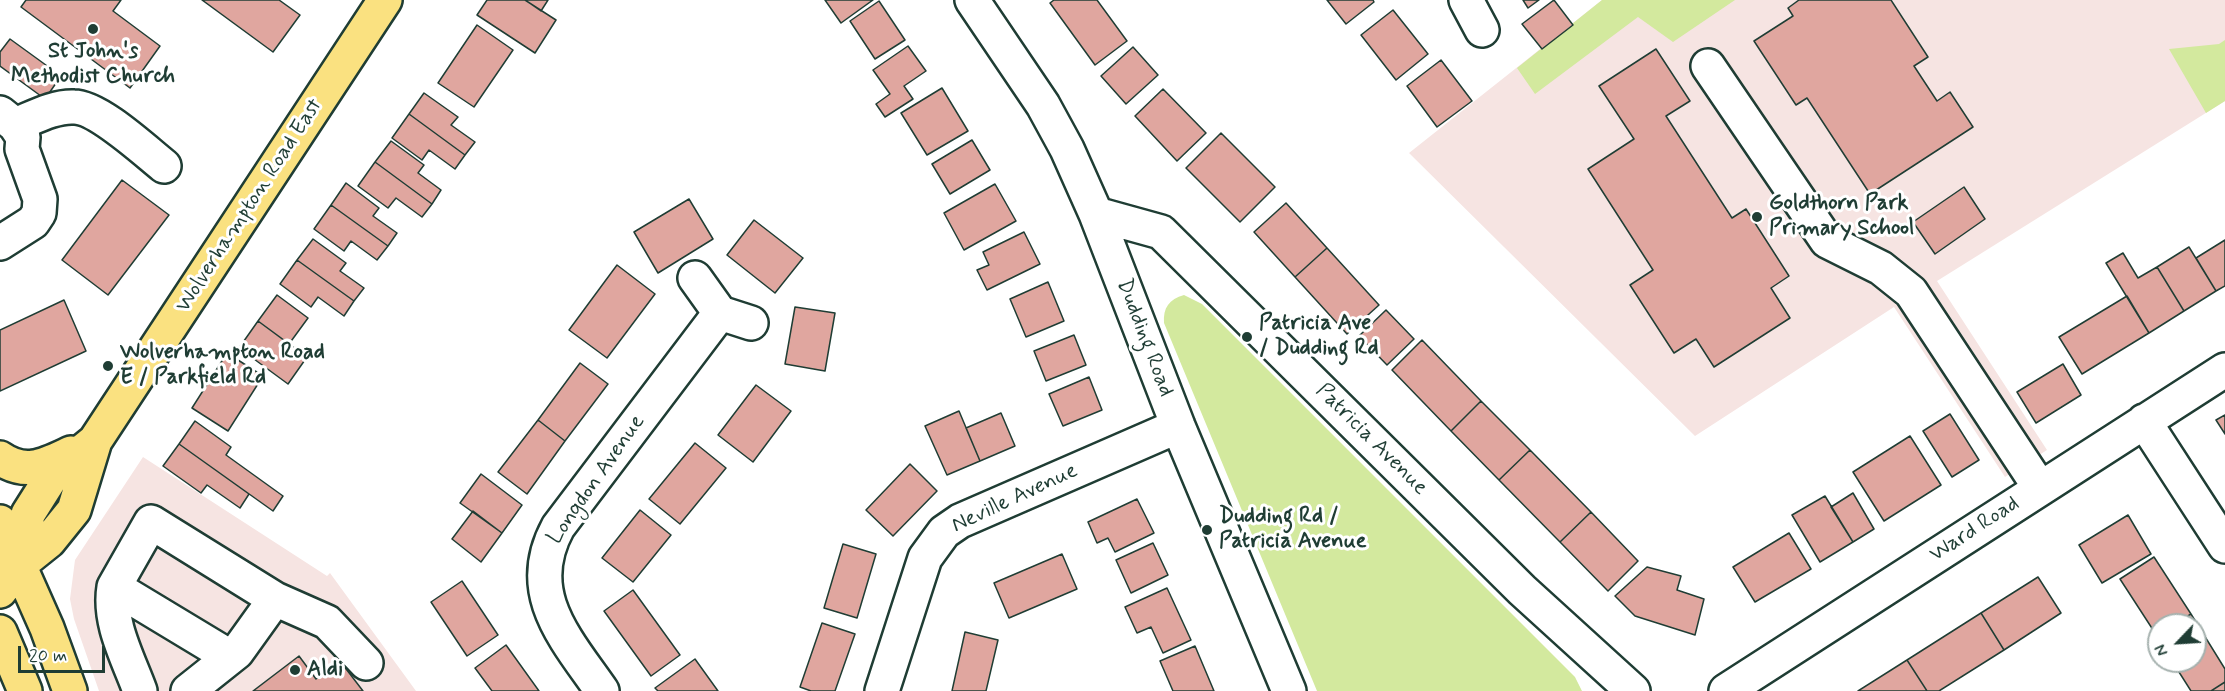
<!DOCTYPE html>
<style>
body{margin:0}
#map{position:relative;width:2225px;height:691px;overflow:hidden;background:#fff;font-family:Mynerve,sans-serif}
canvas{display:block}
.north{position:absolute;left:2147px;top:613px;width:60px;height:60px;box-sizing:border-box;background:#fff;border:2px solid #a5b1ae;border-radius:50%;rotate:245deg;font-size:16px;font-weight:700;line-height:24px;text-align:center;color:#1f3d34}
.north::after{content:'';display:block;margin:auto;width:21px;height:27px;background:#1f3d34;clip-path:polygon(50% 0,100% 100%,50% 72%,0 100%)}
.scale{position:absolute;left:18px;top:646px;width:87px;height:27px;box-sizing:border-box;border:3px solid #1f3d34;border-top:0;padding-left:8px;font-size:18px;line-height:21px;white-space:nowrap;color:#1f3d34;-webkit-text-stroke:4px #fff;paint-order:stroke}
</style>
<div id="map">
<canvas width="2225" height="691"></canvas>
<div class="north">N</div>
<div class="scale">20 m</div>
</div>
<script>
const ctx = document.querySelector('canvas').getContext('2d');
ctx.lineJoin = 'round';
function fillPath(path, color) {
  ctx.fillStyle = color;
  ctx.fill(path, 'evenodd');
}
function stroke(path, color, width, dash) {
  ctx.strokeStyle = color;
  ctx.lineWidth = width;
  ctx.lineCap = dash ? 'butt' : 'round';
  ctx.setLineDash(dash || []);
  ctx.stroke(path);
}
function write(font, color, halo, rows, align = 'center') {
  ctx.font = font + ' Mynerve,sans-serif';
  ctx.lineWidth = 6;
  ctx.setLineDash([]);
  ctx.textBaseline = 'middle';
  ctx.strokeStyle = halo;
  ctx.fillStyle = color;
  for (const [text, x, y, turn = 0] of rows) {
    ctx.save();
    ctx.translate(x, y);
    ctx.rotate((+turn || 0) * Math.PI / 180);
    ctx.textAlign = isNaN(turn) ? turn : align;
    if (halo) ctx.strokeText(text, 0, 0);
    ctx.fillText(text, 0, 0);
    ctx.restore();
  }
}
fillPath(new Path2D(`
 M 1602,0 L 2225,0 L 2225,101 L 1937,281 L 2047,450 L 2005,477 L 1894,307 L 1695,436 L 1409,153 Z
 M 143,457 L 327,576 L 330,573 L 416,691 L 99,691 L 74,619 L 70,599 L 75,560 Z`), '#f6e4e2');
fillPath(new Path2D(`
 M 1602,0 L 1735,0 L 1673,42 L 1638,17 L 1535,94 L 1517,68 Z
 M 2225,40 L 2225,101 L 2206,113 L 2169,49 L 2219,44 Z
 M 1184,295 L 1202,304 L 1575,677 L 1582,691 L 1317,691 L 1164,323 C 1163,308 1169,299 1184,295 Z`), '#d3e99e');
const building = new Path2D(`
 M 26,0 L 121,0 L 113,11 L 160,46 L 130,88 L 21,7 Z
 M 202,0 L 279,0 L 300,15 L 273,52 Z
 M 487,0 L 525,0 L 556,20 L 535,53 L 477,15 Z
 M 525,0 L 548,0 L 541,11 Z
 M 825,0 L 873,0 L 841,23 Z
 M 1054,0 L 1097,0 L 1127,41 L 1095,65 L 1050,3 Z
 M 1327,0 L 1373,0 L 1374,2 L 1346,24 Z
 M 1523,0 L 1539,0 L 1528,8 Z
 M 1554,0 L 1573,25 L 1542,49 L 1522,24 Z
 M 1799,0 L 1891,0 L 1928,57 L 1914,66 L 1937,101 L 1950,92 L 1973,127 L 1870,194 L 1807,98 L 1796,105 L 1754,41 L 1793,16 L 1788,8 Z
 M 879,1 L 905,40 L 875,59 L 850,21 Z
 M 1393,10 L 1428,54 L 1396,80 L 1361,35 Z
 M 477,25 L 513,50 L 474,107 L 438,83 Z
 M 10,39 L 61,76 L 45,99 L 0,66 L 0,52 Z
 M 908,46 L 926,71 L 904,86 L 913,99 L 885,117 L 876,104 L 890,94 L 873,70 Z
 M 1133,47 L 1158,75 L 1126,104 L 1101,76 Z
 M 1656,49 L 1690,101 L 1666,116 L 1732,218 L 1746,209 L 1789,276 L 1771,288 L 1790,318 L 1714,367 L 1696,339 L 1674,353 L 1630,285 L 1653,270 L 1588,169 L 1634,139 L 1599,86 Z
 M 1441,60 L 1472,101 L 1437,127 L 1407,86 Z
 M 942,88 L 968,131 L 927,155 L 901,113 Z
 M 1163,89 L 1206,133 L 1177,161 L 1135,116 Z
 M 424,93 L 458,117 L 451,125 L 475,142 L 465,155 L 409,114 Z
 M 409,114 L 465,155 L 455,169 L 429,150 L 422,160 L 392,138 Z
 M 1221,133 L 1275,187 L 1240,222 L 1186,168 Z
 M 972,140 L 990,170 L 950,194 L 932,164 Z
 M 391,141 L 424,165 L 418,173 L 441,190 L 432,204 L 375,162 Z
 M 375,162 L 432,204 L 422,217 L 396,198 L 388,208 L 358,186 Z
 M 122,180 L 169,215 L 108,295 L 62,260 Z
 M 346,183 L 379,208 L 373,216 L 397,233 L 388,246 L 331,205 Z
 M 995,184 L 1016,221 L 964,250 L 944,213 Z
 M 1964,187 L 1985,219 L 1935,254 L 1913,222 Z
 M 689,199 L 713,239 L 658,273 L 634,232 Z
 M 1286,203 L 1327,248 L 1295,277 L 1254,232 Z
 M 331,205 L 388,246 L 377,260 L 351,241 L 344,251 L 314,229 Z
 M 754,220 L 803,258 L 775,293 L 727,255 Z
 M 1024,232 L 1040,264 L 987,290 L 977,270 L 989,265 L 983,252 Z
 M 313,239 L 346,263 L 340,271 L 364,288 L 354,301 L 297,260 Z
 M 2225,240 L 2225,286 L 2216,291 L 2196,258 Z
 M 2189,247 L 2216,291 L 2184,311 L 2157,267 Z
 M 1327,248 L 1379,305 L 1347,334 L 1295,277 Z
 M 2123,253 L 2138,278 L 2157,267 L 2184,311 L 2149,333 L 2106,263 Z
 M 297,260 L 354,301 L 344,316 L 318,297 L 311,307 L 280,284 Z
 M 617,265 L 655,294 L 607,358 L 569,330 Z
 M 1048,282 L 1064,321 L 1026,337 L 1010,299 Z
 M 277,295 L 308,318 L 289,344 L 258,321 Z
 M 2127,296 L 2149,333 L 2082,374 L 2059,337 Z
 M 64,300 L 86,351 L 0,391 L 0,330 Z
 M 795,307 L 835,313 L 825,371 L 785,364 Z
 M 1386,310 L 1414,339 L 1387,365 L 1359,336 Z
 M 258,321 L 307,357 L 288,384 L 239,348 Z
 M 1074,335 L 1086,365 L 1046,381 L 1034,351 Z
 M 1422,340 L 1481,401 L 1451,431 L 1392,370 Z
 M 227,353 L 263,376 L 228,431 L 192,408 Z
 M 580,363 L 608,384 L 565,441 L 538,420 Z
 M 2063,364 L 2081,395 L 2036,423 L 2017,392 Z
 M 1089,377 L 1102,410 L 1063,426 L 1049,394 Z
 M 756,385 L 791,411 L 753,462 L 718,435 Z
 M 1481,401 L 1530,450 L 1499,480 L 1451,431 Z
 M 959,411 L 980,461 L 947,475 L 925,426 Z
 M 1001,413 L 1015,446 L 980,461 L 966,428 Z
 M 1950,414 L 1979,460 L 1952,477 L 1923,431 Z
 M 2225,415 L 2225,434 L 2216,420 Z
 M 538,420 L 565,441 L 527,494 L 498,472 Z
 M 195,421 L 231,447 L 226,455 L 283,496 L 273,511 L 179,444 Z
 M 1910,436 L 1941,485 L 1884,521 L 1853,472 Z
 M 695,443 L 726,468 L 680,524 L 649,499 Z
 M 179,444 L 249,494 L 240,508 L 207,485 L 201,493 L 163,466 Z
 M 1530,450 L 1591,512 L 1560,542 L 1499,480 Z
 M 910,464 L 937,491 L 893,536 L 866,510 Z
 M 481,474 L 522,505 L 502,533 L 460,503 Z
 M 1853,493 L 1874,529 L 1853,542 L 1831,507 Z
 M 1825,496 L 1853,542 L 1820,562 L 1792,515 Z
 M 1137,499 L 1154,533 L 1115,552 L 1108,538 L 1097,543 L 1088,522 Z
 M 640,510 L 671,535 L 633,582 L 602,558 Z
 M 473,511 L 502,533 L 481,562 L 452,539 Z
 M 1591,512 L 1638,561 L 1608,591 L 1560,542 Z
 M 2128,515 L 2151,554 L 2102,583 L 2079,545 Z
 M 1789,533 L 1811,569 L 1755,602 L 1733,567 Z
 M 1153,543 L 1168,575 L 1131,593 L 1116,560 Z
 M 843,544 L 876,554 L 857,618 L 824,608 Z
 M 1062,554 L 1077,589 L 1009,618 L 994,583 Z
 M 2154,557 L 2191,614 L 2174,625 L 2159,625 L 2157,636 L 2120,579 Z
 M 1647,567 L 1681,576 L 1677,590 L 1704,599 L 1695,635 L 1635,616 L 1615,596 Z
 M 2038,577 L 2061,613 L 2004,650 L 1981,613 Z
 M 462,581 L 498,635 L 467,656 L 431,602 Z
 M 1167,588 L 1191,640 L 1163,653 L 1151,627 L 1137,633 L 1125,607 Z
 M 633,590 L 680,655 L 651,676 L 604,611 Z
 M 1981,613 L 2004,650 L 1939,691 L 1927,691 L 1907,660 Z
 M 2191,614 L 2225,669 L 2225,682 L 2211,691 L 2191,691 L 2172,661 L 2195,661 L 2195,625 L 2174,625 Z
 M 822,623 L 855,634 L 835,691 L 811,691 L 800,687 Z
 M 965,632 L 998,640 L 986,691 L 952,691 Z
 M 506,645 L 539,691 L 492,691 L 475,668 Z
 M 1195,646 L 1214,691 L 1173,691 L 1160,661 Z
 M 299,656 L 316,679 L 340,661 L 363,691 L 253,691 Z
 M 695,659 L 718,691 L 658,691 L 655,688 Z
 M 1907,660 L 1927,691 L 1858,691 Z
 M 2225,682 L 2225,691 L 2211,691 Z`);
fillPath(building, '#e0a69f');
stroke(building, '#1f3d34', 1.5);
const minor = new Path2D(`
 M 972,0 L 1043,105 L 1067,149 L 1096,214 L 1178,426 L 1289,691
 M 1466,0 L 1482,30
 M 1708,66 L 1827,241 L 1881,268 L 1911,292 L 2040,488
 M 0,113 L 15,125 L 23,137 L 22,149 L 40,199 L 39,213 L 33,222 L 0,243
 M 15,125 C 33,118 54,106 74,107 C 98,107 144,150 164,166
 M 1096,214 L 1161,232 L 1522,590 L 1633,691
 M 695,278 L 720,313 L 751,323
 M 2144,421 L 2225,546
 M 114,587 L 230,657
 M 140,691 C 128,658 108,623 114,587 L 151,522 L 275,599 L 327,622 L 366,663
 M 188,691 L 237,652 L 275,599
 M 602,691 C 566,639 522,593 558,527 L 720,313
 M 882,691 L 925,558 L 944,532 L 960,521 L 1178,426
 M 1726,691 L 2225,370`);
const major = new Path2D(`
 M 0,458 C 26,476 45,465 71,453
 M 0,522 L 47,628 L 70,691
 M 19,565 L 28,514 L 52,476 L 95,441 L 385,0
 M 0,591 L 19,565 L 49,541 L 74,510 L 95,441
 M 0,632 L 25,691`);
stroke(minor, '#1f3d34', 38);
stroke(major, '#1f3d34', 38);
stroke(minor, '#fff', 33);
stroke(major, '#fae180', 33);
for (const [x, y, r, color] of [
 [93,29,6,"#1f3d34"],
 [1757,217,6,"#1f3d34"],
 [1247,337,6,"#1f3d34"],
 [108,366,6,"#1f3d34"],
 [1207,530,6,"#1f3d34"],
 [295,670,6,"#1f3d34"]
]) {
  const dot = new Path2D();
  dot.arc(x, y, r, 0, 2 * Math.PI);
  ctx.fillStyle = color;
  ctx.fill(dot);
  stroke(dot, '#fff', 2);
}
write('bold 22px', '#1f3d34', '#fff', [
 ["St John's",93,52,"center"],
 ["Methodist Church",93,77,"center"],
 ["Goldthorn Park",1769,204],
 ["Primary School",1769,229],
 ["Patricia Ave",1259,324],
 ["/ Dudding Rd",1259,349],
 ["Wolverhampton Road",120,353],
 ["E / Parkfield Rd",120,378],
 ["Dudding Rd /",1219,517],
 ["Patricia Avenue",1219,542],
 ["Aldi",307,670]
], 'left');
write('22px', '#1f3d34', '#fff', [
 ["Wolverhampton Road East",250,206,-57],
 ["Dudding Road",1144,338,69],
 ["Patricia Avenue",1371,440,45],
 ["Longdon Avenue",597,480,-55],
 ["Neville Avenue",1015,499,-25],
 ["Ward Road",1975,530,-33]
]);
</script>
